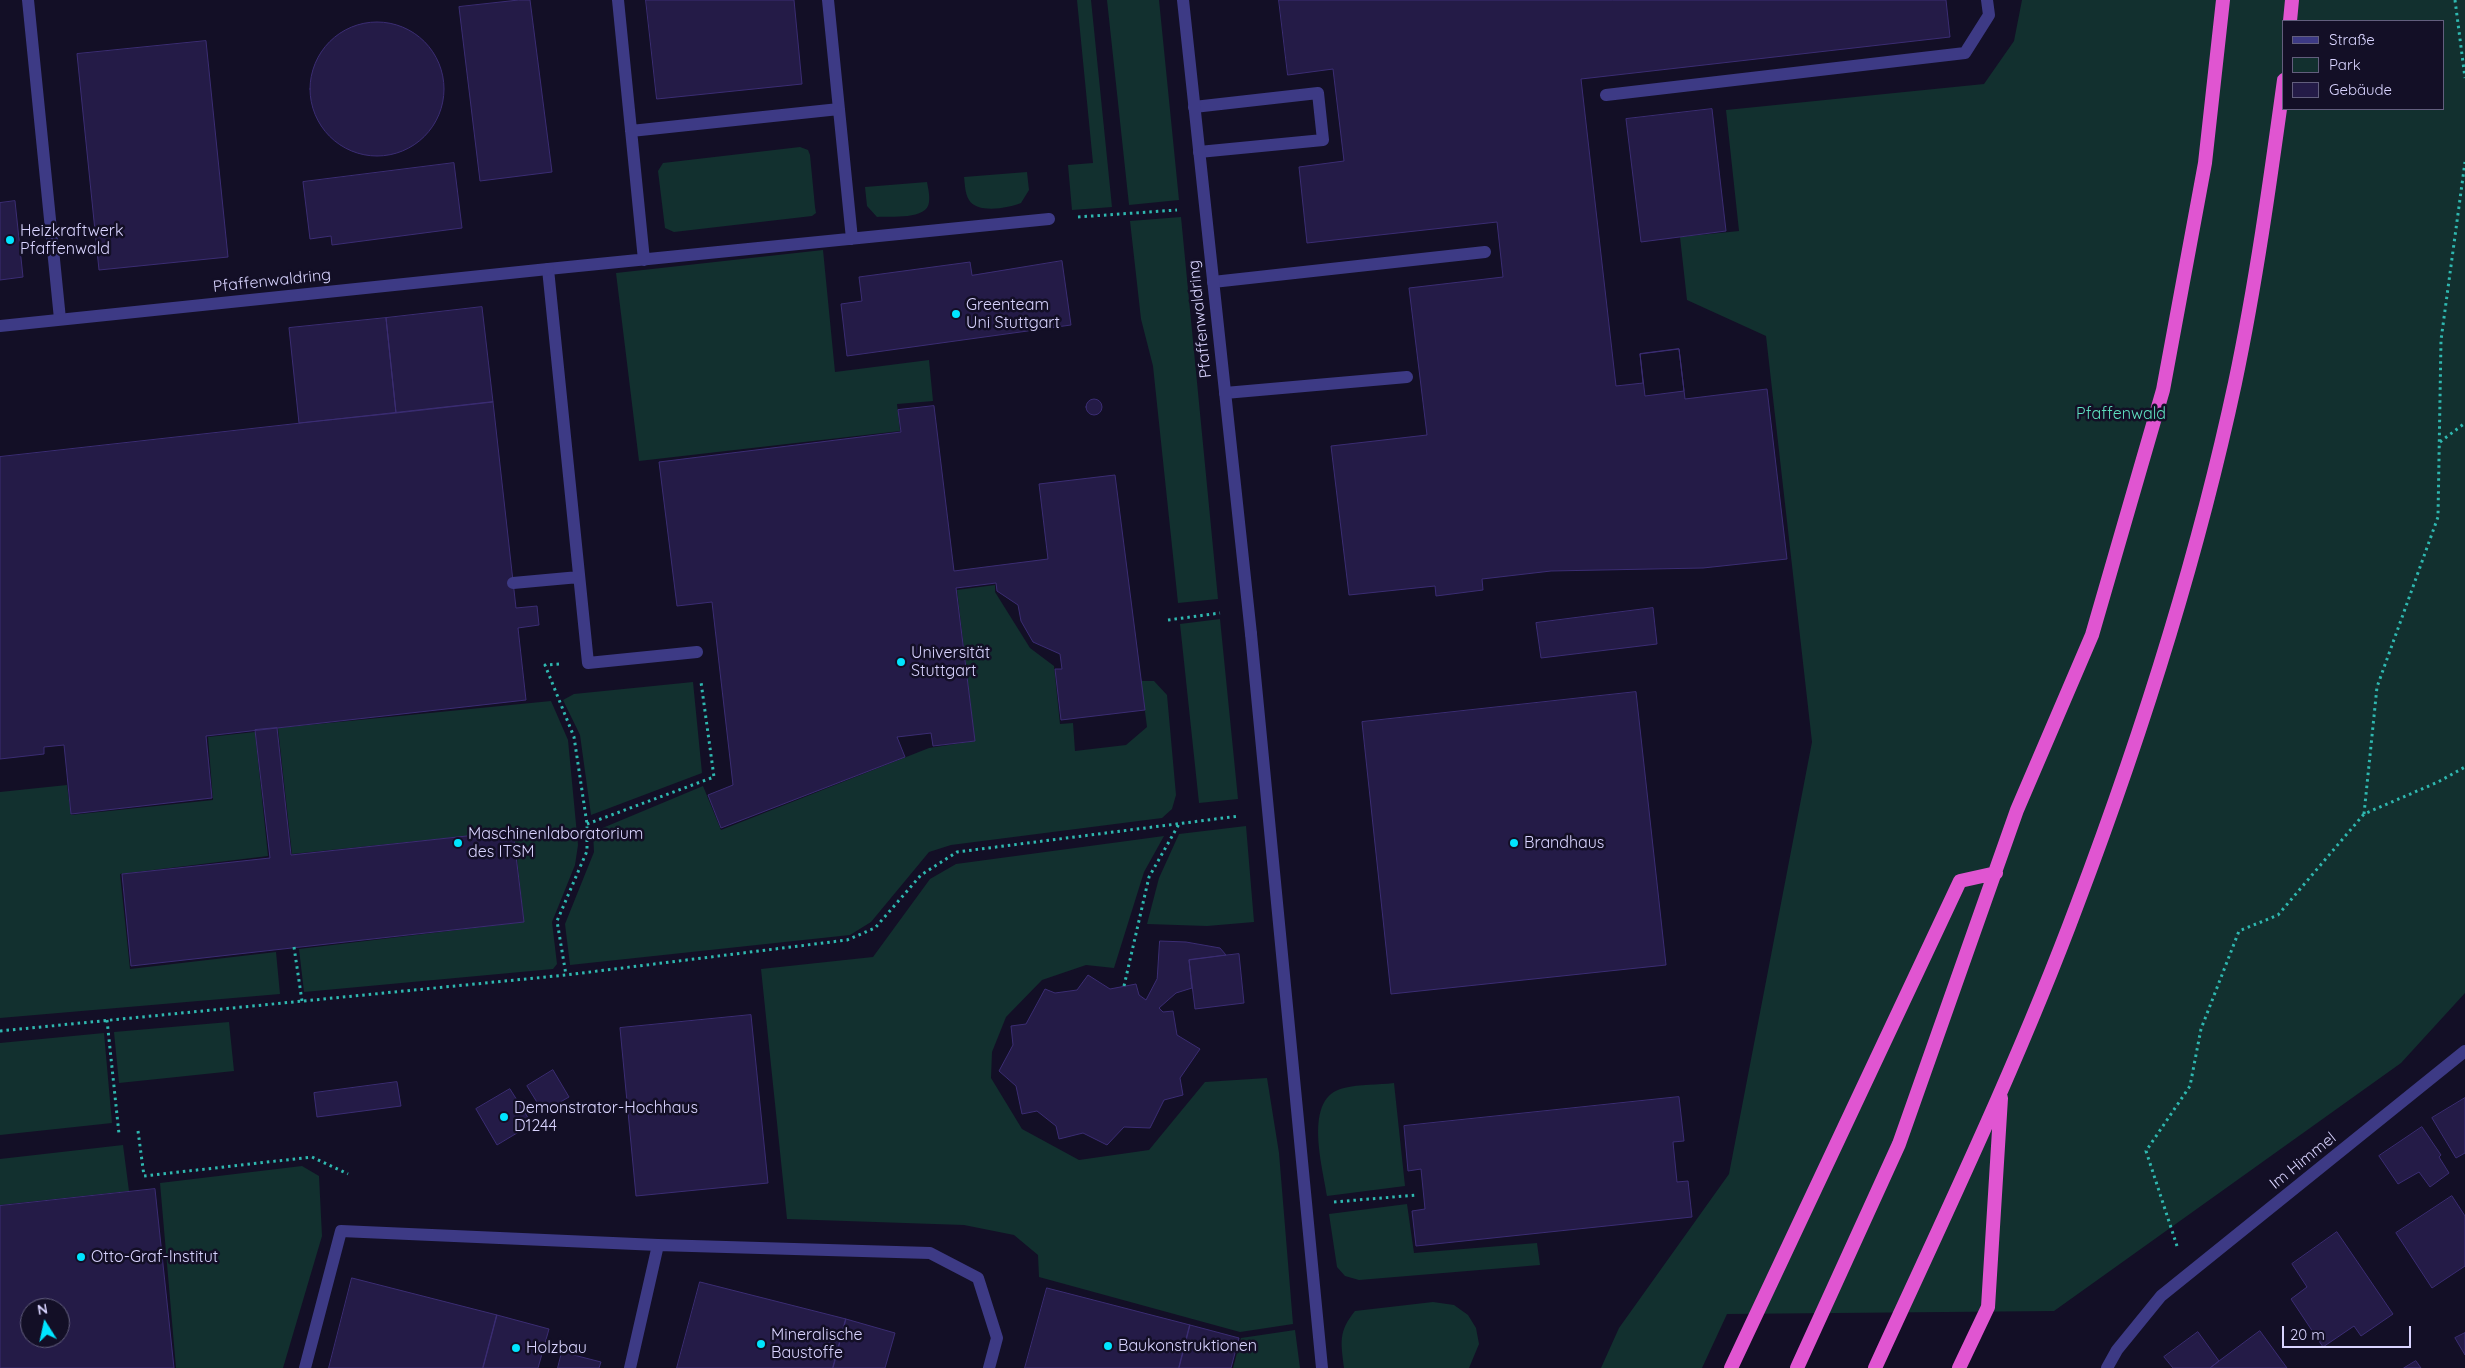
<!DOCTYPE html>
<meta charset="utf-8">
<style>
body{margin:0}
#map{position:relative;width:2465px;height:1368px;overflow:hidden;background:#130f26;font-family:Quicksand,sans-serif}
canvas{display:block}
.legend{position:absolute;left:2282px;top:20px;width:162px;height:90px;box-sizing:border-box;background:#130f26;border:1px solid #625e7d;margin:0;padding:6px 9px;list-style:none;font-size:15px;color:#d9d4ff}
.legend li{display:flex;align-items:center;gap:10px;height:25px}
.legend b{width:25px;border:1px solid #625e7d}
.north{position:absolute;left:20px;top:1298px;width:50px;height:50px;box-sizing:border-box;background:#130f26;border:1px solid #625e7d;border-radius:50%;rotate:350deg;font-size:14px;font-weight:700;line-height:20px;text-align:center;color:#d9d4ff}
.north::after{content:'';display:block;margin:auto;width:18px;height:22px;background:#00e5ff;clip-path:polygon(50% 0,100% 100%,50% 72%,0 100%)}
.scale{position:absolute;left:2282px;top:1326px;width:129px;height:22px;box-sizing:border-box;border:2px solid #d9d4ff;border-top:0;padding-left:6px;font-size:15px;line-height:18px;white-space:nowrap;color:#d9d4ff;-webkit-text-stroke:4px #130f26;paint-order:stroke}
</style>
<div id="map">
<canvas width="2465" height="1368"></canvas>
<ul class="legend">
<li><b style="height:6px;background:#3d3a85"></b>Straße</li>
<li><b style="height:14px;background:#12302f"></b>Park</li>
<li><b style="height:14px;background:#241b47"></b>Gebäude</li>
</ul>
<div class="north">N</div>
<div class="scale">20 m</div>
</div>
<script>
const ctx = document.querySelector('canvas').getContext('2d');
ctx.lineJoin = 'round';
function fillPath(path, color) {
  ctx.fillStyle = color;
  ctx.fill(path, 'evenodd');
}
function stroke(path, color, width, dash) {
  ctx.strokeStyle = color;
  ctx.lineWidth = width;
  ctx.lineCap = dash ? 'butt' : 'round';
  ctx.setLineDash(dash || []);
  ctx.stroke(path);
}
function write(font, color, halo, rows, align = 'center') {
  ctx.font = font + ' Quicksand,sans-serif';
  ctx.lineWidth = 5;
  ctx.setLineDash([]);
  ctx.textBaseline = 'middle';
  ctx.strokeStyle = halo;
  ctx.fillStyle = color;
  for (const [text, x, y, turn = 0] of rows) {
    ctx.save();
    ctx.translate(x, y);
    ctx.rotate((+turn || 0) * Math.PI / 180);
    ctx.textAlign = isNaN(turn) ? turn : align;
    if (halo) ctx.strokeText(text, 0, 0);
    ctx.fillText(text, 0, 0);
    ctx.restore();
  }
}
fillPath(new Path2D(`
 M 1077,0 L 1091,0 L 1112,207 L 1072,210 L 1068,165 L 1093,163 Z
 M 1107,0 L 1159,0 L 1179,200 L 1129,205 Z
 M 2022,0 L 2465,0 L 2465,993 L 2401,1063 L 2054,1311 L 1727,1314 L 1702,1368 L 1601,1368 L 1619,1328 L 1729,1174 L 1812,742 L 1766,336 L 1687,300 L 1680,237 L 1739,231 L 1726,110 L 1984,84 L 2014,41 ZM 2284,21 L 2444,21 L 2444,109 L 2284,109 Z
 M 800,147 L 808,150 L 810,155 L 815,207 L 816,213 L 812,216 L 674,232 L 665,228 L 658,171 L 663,163 Z
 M 1027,172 L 1029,190 L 1021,203 C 1009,208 977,214 969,200 C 965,194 965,184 964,177 Z
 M 927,182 C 928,188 930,195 929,202 C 928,220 890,216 877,217 L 867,206 L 865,187 Z
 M 1181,217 L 1218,599 L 1178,603 L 1153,366 L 1141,319 L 1130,221 Z
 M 823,250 L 835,372 L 929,360 L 933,401 L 897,404 L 900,431 L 639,461 L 616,273 Z
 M 995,585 L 995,592 L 1030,648 L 1054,666 L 1060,724 L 1073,723 L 1075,751 L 1126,745 L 1147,727 L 1141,681 L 1154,681 L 1167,695 L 1176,795 L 1172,809 L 1162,818 L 951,845 L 929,852 L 871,922 L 850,935 L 570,965 L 565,924 L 594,852 L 593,832 L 703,786 L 721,830 L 929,748 L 975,741 L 957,590 Z
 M 1220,619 L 1238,799 L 1199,803 L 1180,624 Z
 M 693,682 L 702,773 L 591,815 L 580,735 L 563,700 L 574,694 Z
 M 551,701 L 568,740 L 578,845 L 575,865 L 552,922 L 557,964 L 553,969 L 304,992 L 299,949 L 524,922 L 514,831 L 292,854 L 278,728 Z
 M 255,732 L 268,856 L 120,874 L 130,969 L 276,952 L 280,994 L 0,1018 L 0,792 L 67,785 L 71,815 L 213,800 L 208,737 Z
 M 1246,826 L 1254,922 L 1207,926 L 1147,924 L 1159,878 L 1179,834 Z
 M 1164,836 L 1144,872 L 1114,968 L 1086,965 L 1042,980 L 1006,1017 L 992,1052 L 991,1078 L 1022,1129 L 1079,1160 L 1149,1150 L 1205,1082 L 1267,1078 L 1279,1153 L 1293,1324 L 1240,1332 L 1039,1277 L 1038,1255 L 1014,1235 L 964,1225 L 787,1219 L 761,969 L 873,957 L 930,879 L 956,864 Z
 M 229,1022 L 234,1071 L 119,1083 L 114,1032 Z
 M 104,1033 L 112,1123 L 0,1135 L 0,1043 Z
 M 1394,1083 L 1405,1186 L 1327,1196 C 1323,1167 1302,1097 1344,1088 C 1360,1084 1378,1085 1394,1083 Z
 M 123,1145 L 129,1191 L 0,1205 L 0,1159 Z
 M 302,1166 L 319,1176 L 322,1236 L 283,1368 L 176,1368 L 160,1183 Z
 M 1407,1204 L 1414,1253 L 1537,1243 L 1540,1265 L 1359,1280 L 1345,1276 L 1337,1267 L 1329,1214 Z
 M 1433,1302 L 1454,1305 L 1468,1315 L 1476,1328 L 1479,1344 L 1469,1368 L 1344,1368 C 1341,1342 1338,1332 1355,1311 Z
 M 1295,1330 L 1300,1368 L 1233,1368 L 1241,1338 Z`), '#12302f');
const building = new Path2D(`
 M 519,0 L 530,0 L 552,172 L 480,181 L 459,7 Z
 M 646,0 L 794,0 L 802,84 L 657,99 Z
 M 1279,0 L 1946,0 L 1950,37 L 1581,79 L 1616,386 L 1643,383 L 1640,354 L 1679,349 L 1685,399 L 1767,389 L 1787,559 L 1703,568 L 1551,571 L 1482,579 L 1483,590 L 1436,596 L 1435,586 L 1349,595 L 1331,446 L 1427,435 L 1409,288 L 1503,277 L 1497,222 L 1307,243 L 1299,167 L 1344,161 L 1333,69 L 1288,75 Z
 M310 89a67 67 0 1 1 134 0a67 67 0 1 1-134 0Z
 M 206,41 L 228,257 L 99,270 L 77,54 Z
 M 1712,109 L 1726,231 L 1641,242 L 1626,119 Z
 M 454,163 L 462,228 L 332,245 L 331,236 L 310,239 L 303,182 Z
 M 15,201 L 23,277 L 0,280 L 0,203 Z
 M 1062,261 L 1071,325 L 847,356 L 841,304 L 862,301 L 859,277 L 970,262 L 972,275 Z
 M 482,307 L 493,402 L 396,413 L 386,318 Z
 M 386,318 L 396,413 L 299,423 L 289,328 Z
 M 1679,349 L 1684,391 L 1645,396 L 1640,354 Z
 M1086 407a8 8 0 1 1 16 0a8 8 0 1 1-16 0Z
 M 493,402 L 516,608 L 537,606 L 539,625 L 518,628 L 526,700 L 206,736 L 212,798 L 71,814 L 64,745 L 44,747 L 44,754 L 0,759 L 0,457 Z
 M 934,406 L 954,571 L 1048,559 L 1039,484 L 1115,475 L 1145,710 L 1061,720 L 1055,669 L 1062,669 L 1060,654 L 1033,642 L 1021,621 L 1018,605 L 997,591 L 996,583 L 956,588 L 975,741 L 933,746 L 931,733 L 897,737 L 905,757 L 721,828 L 708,795 L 733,785 L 712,602 L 677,606 L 659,462 L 901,432 L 898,410 Z
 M 1653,608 L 1657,644 L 1541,658 L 1536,623 Z
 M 1636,692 L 1666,965 L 1391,994 L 1362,722 Z
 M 277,728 L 291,855 L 513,831 L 524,922 L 131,966 L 122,874 L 270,858 L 255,730 Z
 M 1160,941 L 1186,942 L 1220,948 L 1226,955 L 1189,960 L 1192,988 L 1176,993 L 1159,1008 L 1163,1012 L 1173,1011 L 1177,1035 L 1200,1049 L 1180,1078 L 1183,1095 L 1164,1100 L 1150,1128 L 1124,1127 L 1107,1145 L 1083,1133 L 1059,1139 L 1056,1126 L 1037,1111 L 1022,1114 L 1016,1086 L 999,1071 L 1013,1045 L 1011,1026 L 1026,1024 L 1045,989 L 1055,993 L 1077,990 L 1088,975 L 1110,989 L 1136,984 L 1139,995 L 1146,1000 L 1157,979 Z
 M 1239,954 L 1244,1003 L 1195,1009 L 1189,960 Z
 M 751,1015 L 768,1183 L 636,1196 L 620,1028 Z
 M 553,1070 L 569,1097 L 543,1112 L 527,1086 Z
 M 397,1082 L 401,1106 L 317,1117 L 314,1093 Z
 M 510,1089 L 532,1124 L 497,1145 L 476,1109 Z
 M 1679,1097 L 1684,1141 L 1673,1142 L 1677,1182 L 1688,1181 L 1692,1217 L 1416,1246 L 1412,1211 L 1425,1209 L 1421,1169 L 1408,1171 L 1404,1126 Z
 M 2465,1098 L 2465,1153 L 2456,1158 L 2432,1118 Z
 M 2422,1127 L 2441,1155 L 2439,1157 L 2449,1173 L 2430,1187 L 2419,1172 L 2398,1184 L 2379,1156 Z
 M 155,1189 L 174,1368 L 0,1368 L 0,1206 ZM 30,1308 L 60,1308 L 60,1338 L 30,1338 Z
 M 2452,1196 L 2465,1216 L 2465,1266 L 2432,1288 L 2396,1233 Z
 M 2337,1232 L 2393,1314 L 2361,1336 L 2354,1326 L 2323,1347 L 2291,1299 L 2307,1287 L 2292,1264 Z
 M 352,1278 L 497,1315 L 483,1368 L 329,1368 Z
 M 700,1282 L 846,1319 L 833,1368 L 677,1368 Z
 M 1047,1288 L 1190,1325 L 1179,1368 L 1025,1368 Z
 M 497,1315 L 549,1329 L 538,1368 L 483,1368 Z
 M 846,1319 L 895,1333 L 885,1368 L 833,1368 Z
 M 1190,1325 L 1239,1338 L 1231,1368 L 1179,1368 Z
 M 2260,1331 L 2287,1368 L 2210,1368 L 2219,1361 Z
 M 2198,1332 L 2219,1361 L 2210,1368 L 2173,1368 L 2164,1357 Z
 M 2465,1333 L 2465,1355 L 2455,1338 Z
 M 562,1352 L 601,1362 L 599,1368 L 558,1368 Z
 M 2416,1361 L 2421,1368 L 2404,1368 Z`);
fillPath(building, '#241b47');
stroke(building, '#3b2d73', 1);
stroke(new Path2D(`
 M 2455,0 L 2465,78
 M 1078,217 L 1177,210
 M 2440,442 L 2465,423
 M 1168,620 L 1220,613
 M 559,664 L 545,665 L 574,737 L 587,824 L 587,851 L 557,921 L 566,975
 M 2364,814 L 2377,687 L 2438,517 L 2441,340 L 2465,162
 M 587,824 L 714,777 L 701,682
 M 294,947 L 302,1001
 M 1124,986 L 1149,877 L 1179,824
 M 107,1020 L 119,1134
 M 0,1031 L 566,975 L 847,940 L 875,928 L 921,875 L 957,852 L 1239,816
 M 138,1131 L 144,1176 L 312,1157 L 348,1174
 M 1334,1202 L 1417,1195
 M 2177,1246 L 2146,1151 L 2190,1086 L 2201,1029 L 2239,931 L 2278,915 L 2364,814 L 2438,782 L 2465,767`), '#2fb8b0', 3, [2.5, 4]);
stroke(new Path2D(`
 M 28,0 L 60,319
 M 618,0 L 644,260
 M 828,0 L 852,239
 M 1606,95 L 1965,53 L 1989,15 L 1987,0
 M 1194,107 L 1318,93 L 1323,140 L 1199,152
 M 631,131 L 839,109
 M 1213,282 L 1485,252
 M 1225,393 L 1407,377
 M 513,583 L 579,577
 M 1251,634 L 1322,1368
 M 697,652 L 588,663 L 548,269 L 1049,219
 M 305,1368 L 341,1231 L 658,1245 L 930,1253 L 978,1278 L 997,1338 L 989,1368
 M 630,1368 L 658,1245`), '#3d3a85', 12);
stroke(new Path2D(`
 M 1183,0 L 1251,634
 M 0,326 L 548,269
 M 2107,1368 L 2117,1350 L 2161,1296 L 2465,1051`), '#3d3a85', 12);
stroke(new Path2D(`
 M 2290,21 L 2292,0
 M 1731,1368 L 1960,881 L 1996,873
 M 1797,1368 L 1899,1144 L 2017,810 L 2092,635 L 2163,390 L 2205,163 L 2223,0
 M 1875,1368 C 1945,1215 2018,1063 2077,905 C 2141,736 2197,560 2235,383 C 2256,283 2270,182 2284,80
 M 1959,1368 L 1988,1307 L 2001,1098`), '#e055d1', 14);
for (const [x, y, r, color] of [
 [10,240,5,"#00e5ff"],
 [956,314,5,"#00e5ff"],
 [901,662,5,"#00e5ff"],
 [458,843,5,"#00e5ff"],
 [1514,843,5,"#00e5ff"],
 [504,1117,5,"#00e5ff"],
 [81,1257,5,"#00e5ff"],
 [761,1344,5,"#00e5ff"],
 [1108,1346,5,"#00e5ff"],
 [516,1348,5,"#00e5ff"]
]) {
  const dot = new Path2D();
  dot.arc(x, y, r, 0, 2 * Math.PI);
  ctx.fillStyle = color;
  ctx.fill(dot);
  stroke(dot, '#130f26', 2);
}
write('16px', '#d9d4ff', '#130f26', [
 ["Heizkraftwerk",20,231],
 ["Pfaffenwald",20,249],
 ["Greenteam",966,305],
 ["Uni Stuttgart",966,323],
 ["Universität",911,653],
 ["Stuttgart",911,671],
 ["Maschinenlaboratorium",468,834],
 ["des ITSM",468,852],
 ["Brandhaus",1524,843],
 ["Demonstrator-Hochhaus",514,1108],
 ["D1244",514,1126],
 ["Otto-Graf-Institut",91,1257],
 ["Mineralische",771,1335],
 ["Baustoffe",771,1353],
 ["Baukonstruktionen",1118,1346],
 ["Holzbau",526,1348]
], 'left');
write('16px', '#d9d4ff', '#130f26', [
 ["Pfaffenwaldring",272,281,-6],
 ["Pfaffenwaldring",1200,319,-96],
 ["Im Himmel",2303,1161,-39]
]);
write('16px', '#5fe0c0', '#130f26', [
 ["Pfaffenwald",2121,414]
]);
</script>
